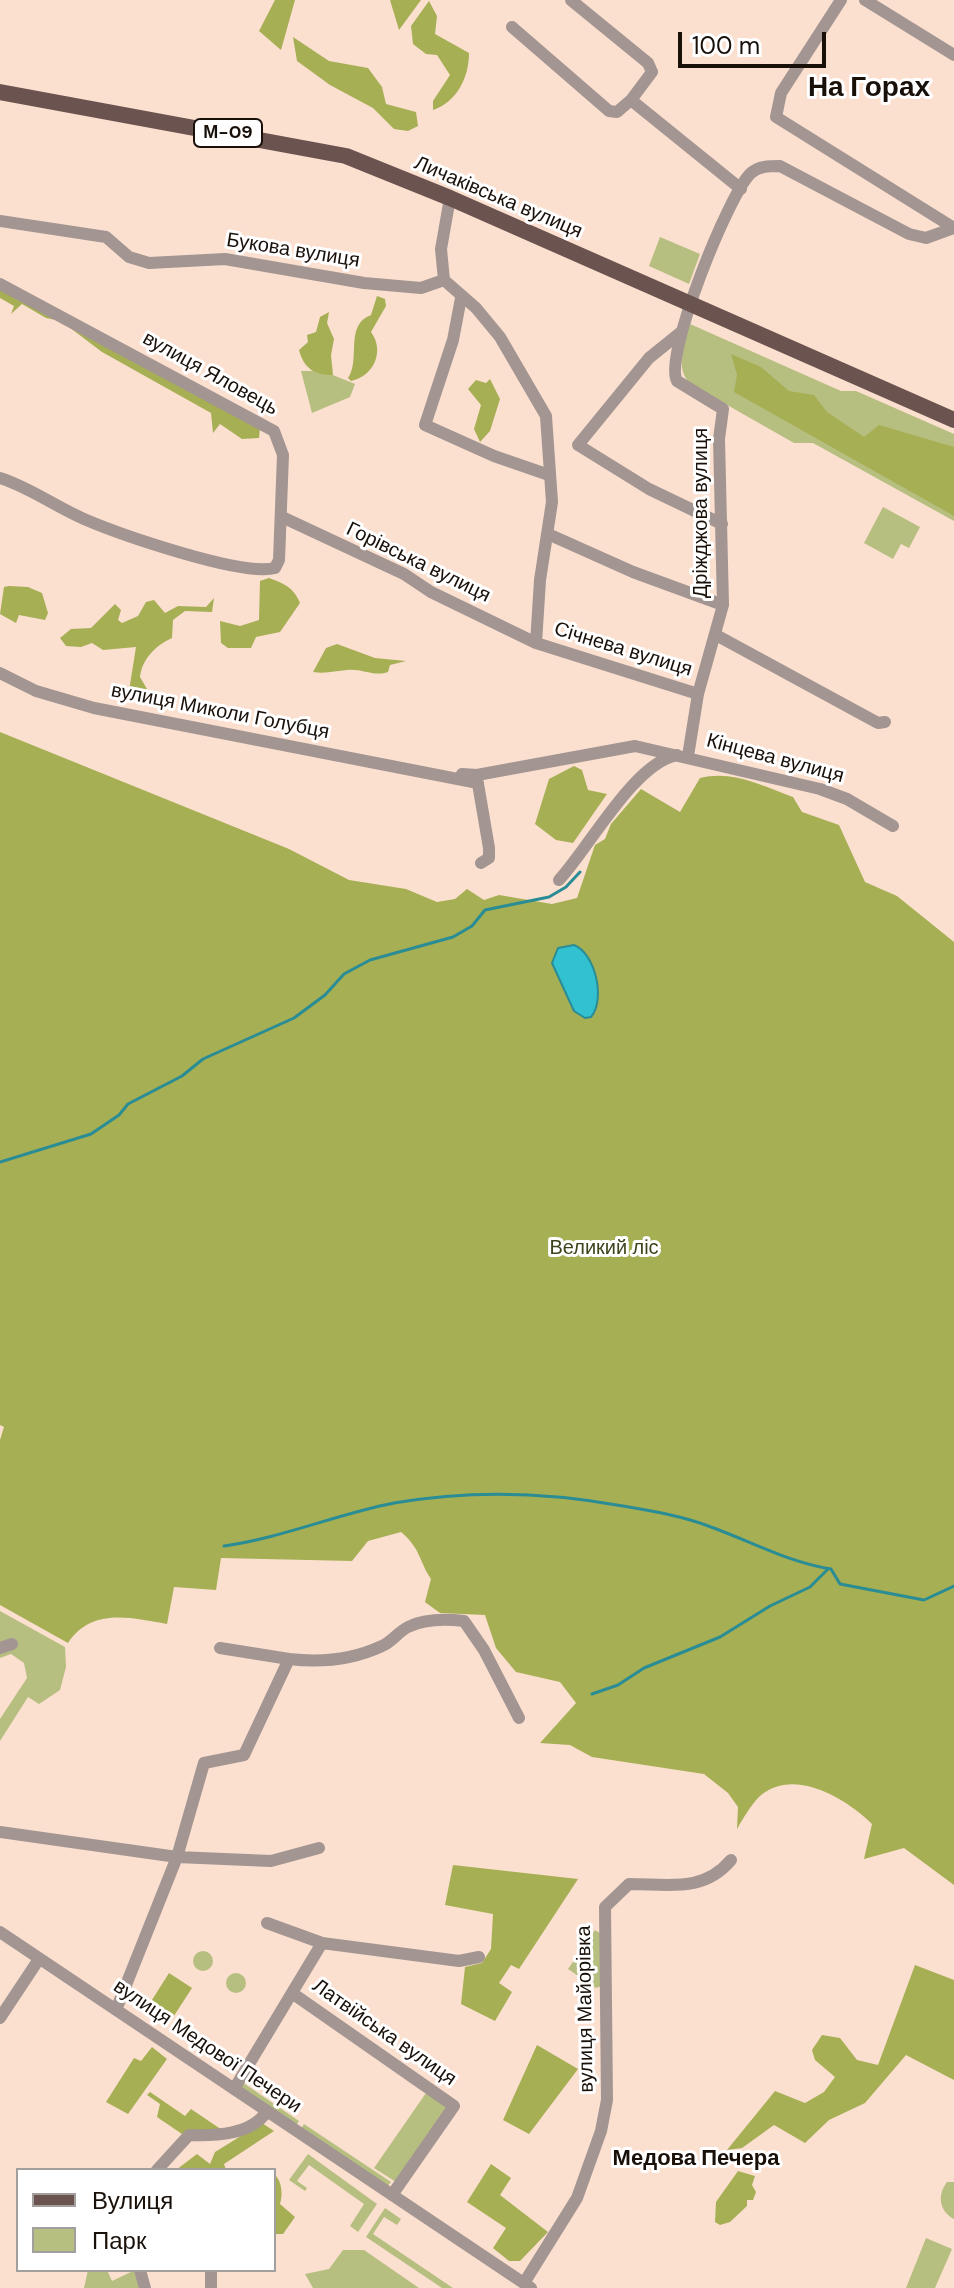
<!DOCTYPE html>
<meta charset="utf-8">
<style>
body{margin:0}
#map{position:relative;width:954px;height:2288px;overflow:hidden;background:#fbdfcf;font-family:"DM Sans",sans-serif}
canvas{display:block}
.legend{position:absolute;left:16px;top:2168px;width:260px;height:104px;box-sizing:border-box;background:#fff;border:2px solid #a39f9d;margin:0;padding:10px 14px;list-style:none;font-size:24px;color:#19100a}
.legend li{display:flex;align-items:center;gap:16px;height:40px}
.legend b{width:40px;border:2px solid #a39f9d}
.scale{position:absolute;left:678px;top:32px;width:148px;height:36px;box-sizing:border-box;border:4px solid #19100a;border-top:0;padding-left:10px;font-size:24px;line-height:28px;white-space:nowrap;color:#19100a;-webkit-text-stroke:6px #fff;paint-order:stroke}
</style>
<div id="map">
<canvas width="954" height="2288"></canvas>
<ul class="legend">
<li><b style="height:10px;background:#6b534f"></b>Вулиця</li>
<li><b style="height:22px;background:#b7bf80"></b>Парк</li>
</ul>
<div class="scale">100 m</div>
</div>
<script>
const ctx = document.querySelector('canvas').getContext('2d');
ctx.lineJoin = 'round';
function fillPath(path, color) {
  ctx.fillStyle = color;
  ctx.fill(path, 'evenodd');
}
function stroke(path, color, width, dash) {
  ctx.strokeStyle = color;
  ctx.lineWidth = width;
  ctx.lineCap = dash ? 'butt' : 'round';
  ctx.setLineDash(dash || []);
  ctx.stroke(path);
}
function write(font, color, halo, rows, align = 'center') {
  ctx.font = font + ' "DM Sans",sans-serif';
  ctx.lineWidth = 6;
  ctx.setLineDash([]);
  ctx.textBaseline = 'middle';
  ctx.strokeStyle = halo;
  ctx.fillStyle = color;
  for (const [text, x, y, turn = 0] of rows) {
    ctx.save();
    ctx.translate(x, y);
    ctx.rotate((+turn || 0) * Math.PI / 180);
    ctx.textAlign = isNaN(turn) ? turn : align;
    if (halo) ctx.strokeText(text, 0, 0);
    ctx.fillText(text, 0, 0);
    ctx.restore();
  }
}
fillPath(new Path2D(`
 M 660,237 L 700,254 L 689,284 L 649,266 Z
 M 690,324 L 841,391 L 856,391 L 954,434 L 954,521 L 813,443 L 794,443 L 692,385 C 673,369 685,345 690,324 Z
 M 301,371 L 323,371 L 355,384 L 350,397 L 312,413 Z
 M 883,507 L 920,527 L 909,548 L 901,544 L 893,559 L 864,543 Z
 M 0,1611 L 65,1647 L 66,1667 L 60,1690 L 39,1704 L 28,1697 L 0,1741 L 0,1719 L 27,1678 L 24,1663 L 11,1654 L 0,1658 Z
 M 595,1930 L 601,1934 L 602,1986 L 596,1988 L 568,1969 Z
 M193 1961a10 10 0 1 1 20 0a10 10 0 1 1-20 0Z
 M226 1983a10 10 0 1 1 20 0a10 10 0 1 1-20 0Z
 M 242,2082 L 299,2121 L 295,2128 L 238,2088 Z
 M 426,2093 L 447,2107 L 396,2182 L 374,2168 Z
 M 304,2124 L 391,2182 L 387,2187 L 300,2130 Z
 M 308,2154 L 377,2204 L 358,2232 L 350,2226 L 364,2204 L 309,2165 L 297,2181 L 307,2188 L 305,2191 L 289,2180 Z
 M 947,2182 L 954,2182 L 954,2219 C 939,2211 937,2195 947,2182 Z
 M 385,2208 L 401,2219 L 397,2225 L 384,2217 L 373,2234 L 453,2288 L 442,2288 L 366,2237 Z
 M 926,2238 L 952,2249 L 935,2288 L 906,2288 Z
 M 343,2250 L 364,2250 L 419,2288 L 313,2288 L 305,2274 L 329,2269 Z
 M 88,2270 L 107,2270 L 112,2281 L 135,2270 L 143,2288 L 84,2288 Z`), '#b7bf80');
fillPath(new Path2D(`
 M 275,0 L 295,0 L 281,50 L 259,31 Z
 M 390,0 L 421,0 L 399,30 Z
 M 429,1 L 437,16 L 435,34 L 469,53 C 469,77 457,102 433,110 L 433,101 L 450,75 L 437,55 L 426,54 L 413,44 L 411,26 Z
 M 293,37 L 329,61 L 368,68 L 382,87 L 386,104 L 416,112 L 418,126 L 408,131 L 394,129 L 373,108 L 330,85 L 297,61 Z
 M 0,285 L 260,428 L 259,438 L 242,439 L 220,424 L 213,433 L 211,413 L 102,352 L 61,321 L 46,318 L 22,304 L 11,314 L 14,306 L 0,298 Z
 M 377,296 L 385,299 L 386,306 L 371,332 C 385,351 374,376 351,381 L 348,378 C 361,360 344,325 371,315 Z
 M 329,312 L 327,323 L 334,339 L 331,355 L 333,375 C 315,375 304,369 299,350 L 308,342 L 307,335 L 316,332 L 320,317 Z
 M 731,354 L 761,367 L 789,391 L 814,395 L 827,412 L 864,437 L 879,425 L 954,447 L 954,516 L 734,392 L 737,375 Z
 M 490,379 L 500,399 L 490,431 L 480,442 L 474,429 L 481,405 L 468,389 L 476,380 L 486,383 Z
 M 269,578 C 284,583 294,588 300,603 L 280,632 L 256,637 L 251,648 L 228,648 L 221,643 L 220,621 L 240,626 L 259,620 L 260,581 Z
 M 9,586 L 28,587 L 42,593 L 48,613 L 45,620 L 19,615 L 16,623 L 0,614 L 4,587 Z
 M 214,598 L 212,612 L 185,611 L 173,620 L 172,638 C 156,645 142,659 140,677 L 147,689 L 139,700 L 128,697 L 136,647 L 103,650 L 92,643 L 81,647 L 66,646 L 60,638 L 71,629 L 91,628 L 115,604 L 121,610 L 118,620 L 122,623 L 138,616 L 146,602 L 154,600 L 165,613 L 178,606 L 206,607 Z
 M 337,644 L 375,658 L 406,661 L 390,665 L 388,672 C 373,677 362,668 347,670 C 335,671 326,674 313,672 L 326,648 Z
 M 0,732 L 289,849 L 349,880 L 406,889 L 437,902 L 455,899 L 467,889 L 484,900 L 499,895 L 552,904 L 577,898 L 595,845 L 605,839 L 611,824 L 641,789 L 680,812 L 700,778 C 733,770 762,786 793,797 L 802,812 L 839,825 L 865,882 L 897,896 L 954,942 L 954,1885 L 904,1848 L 864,1859 L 872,1824 C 846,1798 792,1766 759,1797 C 750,1806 743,1819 737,1829 L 738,1807 L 728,1793 L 704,1774 L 592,1757 L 570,1745 L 540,1743 L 576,1703 L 560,1682 L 516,1672 L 496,1648 L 485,1615 L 440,1613 L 425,1602 L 431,1579 C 418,1559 421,1549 401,1532 L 368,1541 L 352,1561 L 221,1558 L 216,1590 L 174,1587 L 167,1624 C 131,1618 92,1607 68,1643 L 0,1605 L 0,1440 L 4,1427 L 0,1425 Z
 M 574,766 L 582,770 L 588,790 L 607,794 L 573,843 L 556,840 L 535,824 L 549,779 Z
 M 453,1865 L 578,1879 L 519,1969 L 511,1965 L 499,1983 L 512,1992 L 495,2021 L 461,2004 L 465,1967 L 482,1963 L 491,1949 L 493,1914 L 445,1905 Z
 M 915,1965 L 954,1980 L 954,2080 L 906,2055 L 865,2103 L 829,2120 L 805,2143 L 774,2125 L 742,2148 L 727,2150 L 775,2091 L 805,2103 L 824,2092 L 835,2077 L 815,2060 L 812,2050 L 822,2035 L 840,2038 L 857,2060 L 878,2065 Z
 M 169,1973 L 192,1988 L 168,2025 L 145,2011 Z
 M 537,2045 L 578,2069 L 529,2134 L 503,2120 Z
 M 152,2047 L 167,2059 L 128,2114 L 106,2102 L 134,2058 L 141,2061 Z
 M 150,2092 L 185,2116 L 191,2109 L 222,2130 L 187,2130 L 182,2134 L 157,2117 L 160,2104 L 147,2095 Z
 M 262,2123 L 274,2131 L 224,2164 L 226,2170 L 176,2170 L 197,2154 L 210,2164 L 215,2152 Z
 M 491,2164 L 511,2178 L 500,2195 L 548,2232 L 520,2261 L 509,2261 L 493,2248 L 506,2228 L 467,2202 Z
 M 738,2171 L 755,2176 L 752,2185 L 756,2192 L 753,2200 L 747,2200 L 747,2206 L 730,2222 L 720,2225 L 715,2222 L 716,2202 Z
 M 274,2174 C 282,2180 283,2195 280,2204 L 295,2217 L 283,2234 L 274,2234 Z`), '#a6af53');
const water = new Path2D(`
 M 574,945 C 595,953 606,999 591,1017 L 585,1018 L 574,1011 L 552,963 L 558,948 Z`);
fillPath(water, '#32c1d1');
stroke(water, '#2a8c95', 2);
stroke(new Path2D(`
 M 0,1162 L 91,1134 L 119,1115 L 128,1104 L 182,1076 L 203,1059 L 294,1018 L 325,995 L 344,974 L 370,960 L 453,937 L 472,926 L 485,910 L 549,897 L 566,887 L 580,872
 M 224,1546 C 282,1538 337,1514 394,1503 C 469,1490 548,1492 623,1506 C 652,1511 683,1516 711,1527 C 750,1541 790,1563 831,1569 L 840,1584 L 924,1600 L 954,1586
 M 592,1694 L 618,1685 L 644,1668 L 720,1637 L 770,1606 L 810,1587 L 827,1570`), '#2a8c95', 3);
stroke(new Path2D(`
 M 571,0 L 648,63 L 652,72 L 631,100
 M 841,0 L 781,93 L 776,117 L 954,228
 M 865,0 L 954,55
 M 512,27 L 609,111 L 617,112 L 631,100 L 741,189
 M 0,221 L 106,237 L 129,257 L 149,263 L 225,259 L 364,283 L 421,288 L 444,280 L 476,308 L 500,337 L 546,416 L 552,502 L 540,580 L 536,643
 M 444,280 L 441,249 L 450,198
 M 0,284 L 274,431 L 283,455 L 279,560 L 275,568 C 242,577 119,534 84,519 C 56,507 29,487 0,478
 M 461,298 L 453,340 L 425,425 L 494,456 L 549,475
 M 680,333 L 649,358 L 578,445 L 649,489 L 722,524
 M 282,517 L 404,574 L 431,592 L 536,643 L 698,694
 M 548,534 L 633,572 L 723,605
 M 716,635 L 878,723 L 885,722
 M 0,673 L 36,691 L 94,708 L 478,783
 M 688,756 L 698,694 L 723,605 L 719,439 L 723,409 L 677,381 C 663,357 729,193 751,173 C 759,166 769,166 780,166 L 909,234 L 926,238 L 954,228
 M 462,774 L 477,775 L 635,746 L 820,789 L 847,799 L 893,826
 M 477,778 L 489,848 L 489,858 L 481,863
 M 559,880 C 589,848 634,763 677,755
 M 0,1648 L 12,1644
 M 220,1648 L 289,1659
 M 0,1832 L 177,1857 L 204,1763 L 244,1755 L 289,1659 C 322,1663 352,1660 382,1646 C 392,1642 398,1632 408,1627 C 424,1619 446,1619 464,1621 L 484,1650 L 519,1718
 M 267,1923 L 322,1943 L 459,1961 L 479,1957
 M 0,1932 L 531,2288
 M 292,1993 L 454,2106 L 392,2195
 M 116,2010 L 177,1857 L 271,1861 L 319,1848
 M 0,2018 L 39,1959
 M 234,2089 L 322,1943
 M 157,2170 L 189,2135 C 215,2136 252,2135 267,2111
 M 140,2270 L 145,2288
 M 211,2270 L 211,2288
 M 524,2283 L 577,2198 L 601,2131 L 607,2100 L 605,1907 L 629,1884 C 669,1884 703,1893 731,1860`), '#a39592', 12);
stroke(new Path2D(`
 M 0,92 L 346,156 L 450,198 L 954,420`), '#6b534f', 16);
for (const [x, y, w] of [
 [228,133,68]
]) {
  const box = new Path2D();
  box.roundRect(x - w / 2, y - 14, w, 28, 6);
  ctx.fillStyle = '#fff';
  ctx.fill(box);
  stroke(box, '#19100a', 2);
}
write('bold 18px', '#19100a', null, [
 ["М-09",228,133]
]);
write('20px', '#19100a', '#fff', [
 ["Личаківська вулиця",498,198,23],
 ["Букова вулиця",293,251,9],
 ["вулиця Яловець",210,374,29],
 ["Дріжджова вулиця",702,513,-90],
 ["Горівська вулиця",418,563,26],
 ["Січнева вулиця",623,650,17],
 ["вулиця Миколи Голубця",220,712,11],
 ["Кінцева вулиця",775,759,15],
 ["вулиця Майорівка",586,2009,-91],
 ["Латвійська вулиця",384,2033,35],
 ["вулиця Медової Печери",207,2047,34]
]);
write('20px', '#3f431c', '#fff', [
 ["Великий ліс",604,1249]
]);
write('bold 22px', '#19100a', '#fff', [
 ["Медова Печера",696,2159]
]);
write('bold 28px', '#19100a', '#fff', [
 ["На Горах",869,89]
]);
</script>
